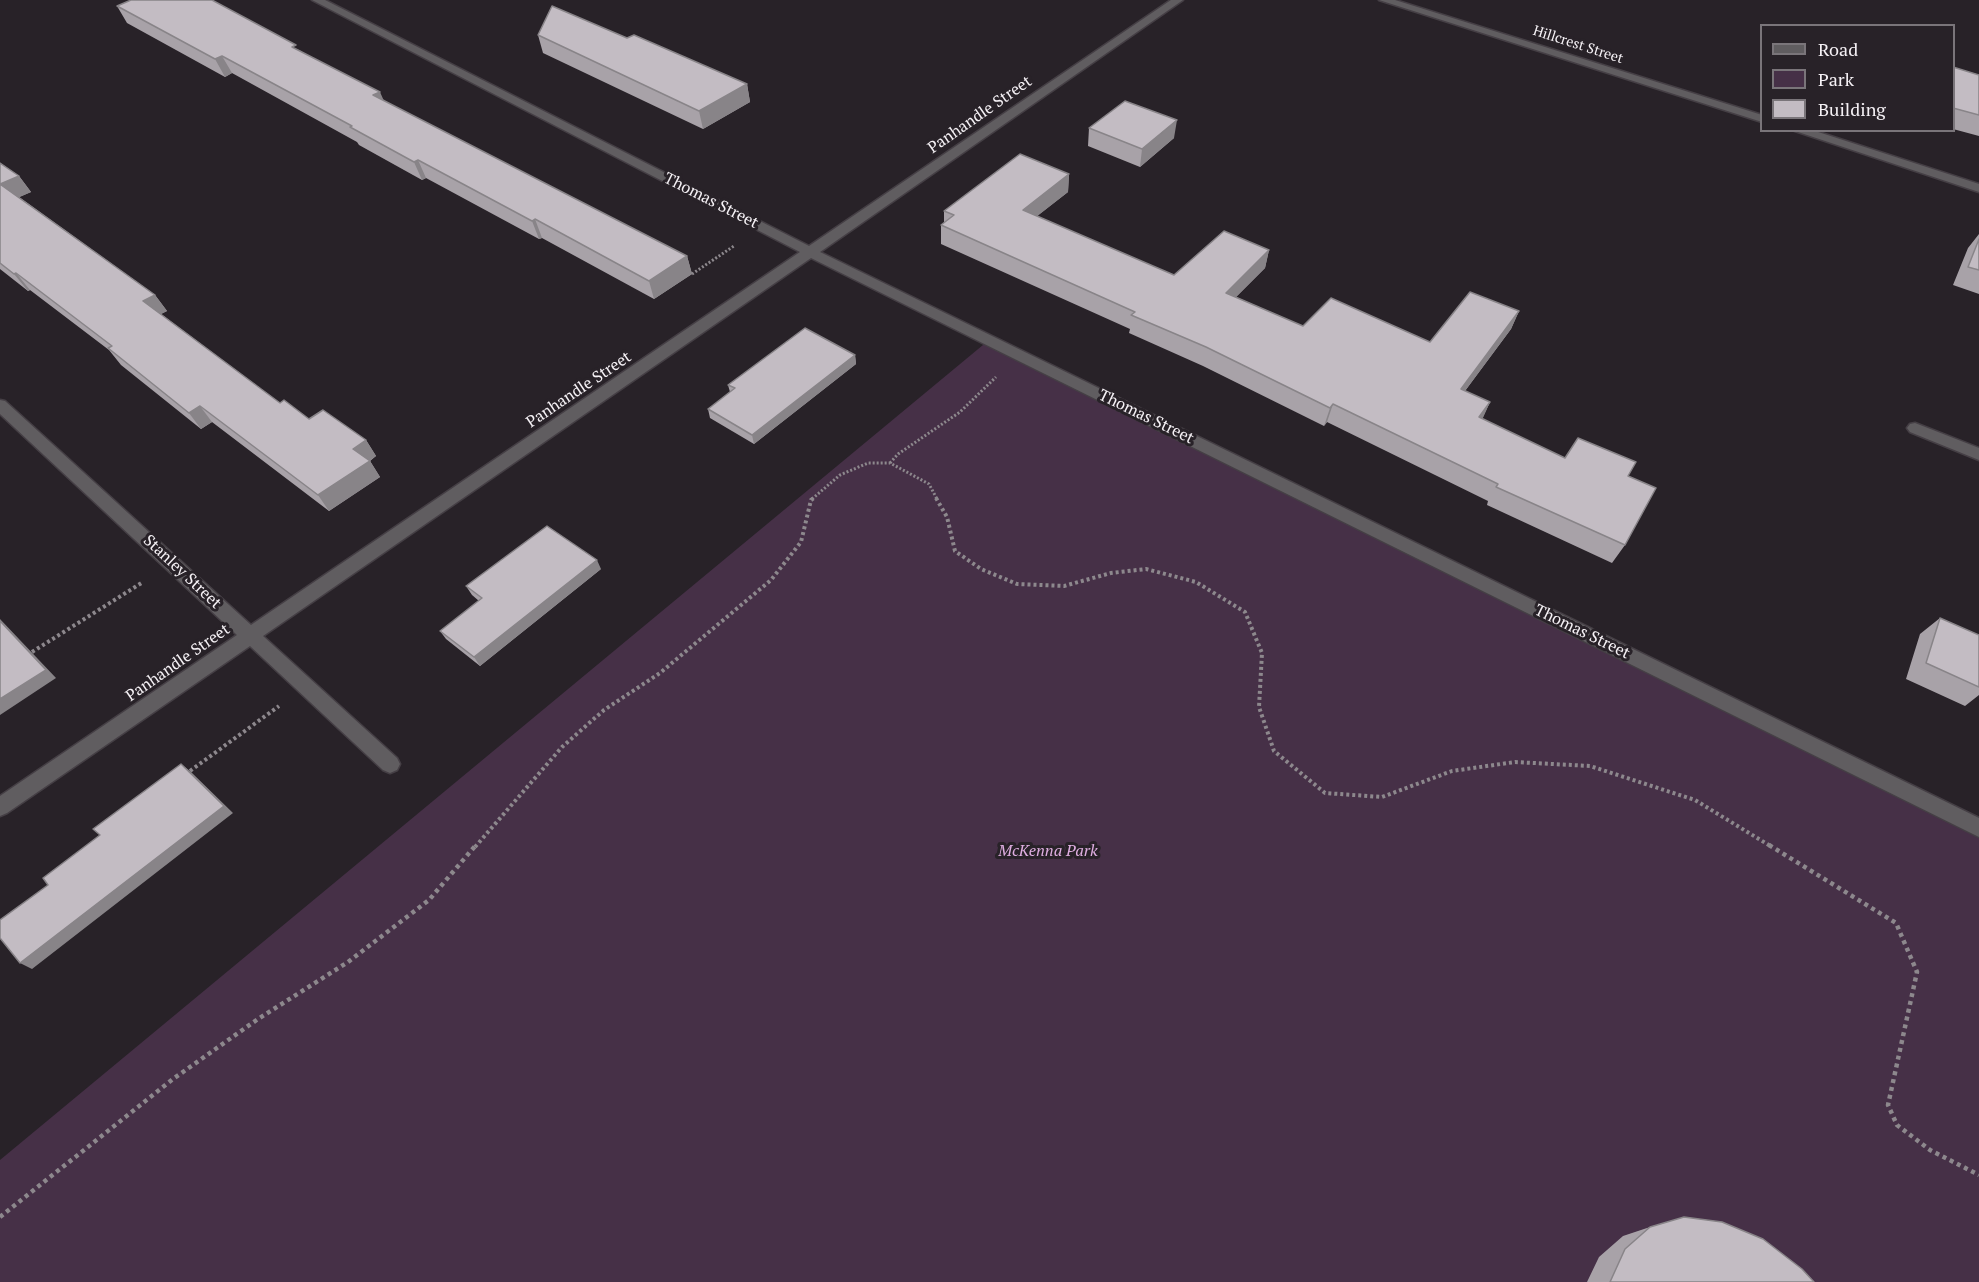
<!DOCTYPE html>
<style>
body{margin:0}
#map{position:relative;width:1979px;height:1282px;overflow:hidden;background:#282228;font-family:"PT Serif",serif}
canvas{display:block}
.legend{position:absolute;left:1760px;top:24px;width:195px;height:108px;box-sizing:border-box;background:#282228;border:2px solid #7a757a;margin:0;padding:8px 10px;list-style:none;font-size:18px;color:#f5f1f5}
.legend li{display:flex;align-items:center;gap:12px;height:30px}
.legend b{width:30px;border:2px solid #7a757a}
</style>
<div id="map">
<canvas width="1979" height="1282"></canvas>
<ul class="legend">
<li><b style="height:8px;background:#605d60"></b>Road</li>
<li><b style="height:16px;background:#463047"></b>Park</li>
<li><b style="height:16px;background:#c3bcc3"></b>Building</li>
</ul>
</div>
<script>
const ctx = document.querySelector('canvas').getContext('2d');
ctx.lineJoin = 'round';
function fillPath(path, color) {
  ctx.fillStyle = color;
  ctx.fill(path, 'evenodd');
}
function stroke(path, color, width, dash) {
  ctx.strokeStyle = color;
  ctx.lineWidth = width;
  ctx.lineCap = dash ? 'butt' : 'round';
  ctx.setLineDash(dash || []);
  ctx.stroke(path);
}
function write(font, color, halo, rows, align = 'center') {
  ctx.font = font + ' "PT Serif",serif';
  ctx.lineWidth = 6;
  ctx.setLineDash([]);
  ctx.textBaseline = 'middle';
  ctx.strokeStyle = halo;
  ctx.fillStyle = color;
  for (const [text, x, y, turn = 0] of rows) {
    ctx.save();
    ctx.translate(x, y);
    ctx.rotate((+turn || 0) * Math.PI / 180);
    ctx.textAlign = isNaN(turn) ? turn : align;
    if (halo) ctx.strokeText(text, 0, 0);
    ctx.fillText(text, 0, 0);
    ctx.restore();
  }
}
fillPath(new Path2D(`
 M 989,340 L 1979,833 L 1979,1282 L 0,1282 L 0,1160 Z`), '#463047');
const lane = new Path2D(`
 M 1915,423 L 1979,448 L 1979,460 L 1910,432 L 1907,428 L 1910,424 Z`);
const street = new Path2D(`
 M 312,0 L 325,0 L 809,246 L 1171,0 L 1183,0 L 820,252 L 1979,818 L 1979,837 L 811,258 L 263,636 L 397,758 L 400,764 L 397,770 L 390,773 L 383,770 L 250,646 L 7,813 L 0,816 L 0,796 L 237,635 L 0,414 L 0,400 L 5,401 L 251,625 L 800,252 Z
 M 1379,0 L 1395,0 L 1762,115 L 1762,122 Z
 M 1792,130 L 1812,130 L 1979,184 L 1979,192 Z`);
stroke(lane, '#453f45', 3);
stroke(street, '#453f45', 3);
stroke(new Path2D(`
 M 692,274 L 734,246
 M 890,463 L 898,454 L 960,412 L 996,377
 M 812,499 L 840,475 L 868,463 L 890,463 L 929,484 L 937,499`), '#8d888d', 3, [2, 2]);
stroke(new Path2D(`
 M 936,498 L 947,517 L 955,551 L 981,569 L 1017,584 L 1064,586 L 1111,573 L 1146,569 L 1196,582 L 1245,612 L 1262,653 L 1259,707 L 1274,751 L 1325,793 L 1382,797 L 1452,771 L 1515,762 L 1590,766 L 1695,800 L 1772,847
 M 32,652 L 143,582
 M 190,771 L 279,706
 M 475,847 L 562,747 L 604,710 L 660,673 L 771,580 L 801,542 L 811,500 L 814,498`), '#8d888d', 4, [3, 3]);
stroke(new Path2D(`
 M 1769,845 L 1896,923 L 1917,972 L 1888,1105 L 1897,1125 L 1930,1150 L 1979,1175
 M 0,1217 L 173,1079 L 258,1019 L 348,962 L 429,900 L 476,845`), '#8d888d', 4.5, [4, 4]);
fillPath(lane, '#605d60');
fillPath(street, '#605d60');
fillPath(new Path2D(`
 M 117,6 L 299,50 L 384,101 L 687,256 L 692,274 L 654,299 L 542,238 L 539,239 L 426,178 L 422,180 L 359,145 L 357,142 L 232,73 L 225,77 L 127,23 Z
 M 538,35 L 627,38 L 747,84 L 750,102 L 703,129 L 543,53 Z
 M 1953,67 L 1979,75 L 1979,136 L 1953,129 Z
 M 1089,128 L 1174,138 L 1140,167 L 1088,146 Z
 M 0,163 L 19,176 L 31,192 L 19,197 L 155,295 L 167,311 L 161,314 L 280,403 L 309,419 L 366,440 L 376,456 L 370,461 L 380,477 L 329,511 L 212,422 L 201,429 L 121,365 L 109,350 L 30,290 L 28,291 L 0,269 Z
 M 1069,174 L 1068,192 L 1037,216 L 1174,275 L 1269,250 L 1265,268 L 1236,297 L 1303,326 L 1430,342 L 1519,311 L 1511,329 L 1465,391 L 1490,402 L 1482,419 L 1565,458 L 1628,476 L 1625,545 L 1612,563 L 1487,505 L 1488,501 L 1327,422 L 1324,426 L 1203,366 L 1129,333 L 1130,329 L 941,244 L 941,225 L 944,223 L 944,211 Z
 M 1979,234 L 1979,294 L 1953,285 L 1968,248 Z
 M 855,355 L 856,364 L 754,444 L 710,418 L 708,409 L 730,392 L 728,385 Z
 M 601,569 L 480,666 L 446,639 L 440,631 L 479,601 L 472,595 L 466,586 Z
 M 1940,618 L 1979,635 L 1979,695 L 1965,706 L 1906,679 L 1920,634 Z
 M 1650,1227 L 1814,1282 L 1587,1282 L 1599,1257 L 1623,1236 Z`), '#a8a2a8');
fillPath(new Path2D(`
 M 222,56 L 232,73 L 225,77 L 215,59 Z
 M 747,84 L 750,102 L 703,129 L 699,111 Z
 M 380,92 L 388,110 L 373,95 Z
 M 1177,120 L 1174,138 L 1140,167 L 1142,149 Z
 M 418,160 L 426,178 L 422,180 L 414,162 Z
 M 1069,174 L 1068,192 L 1022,228 L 1023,210 Z
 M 19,176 L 31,192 L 13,200 L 0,184 Z
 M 535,219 L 542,238 L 539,239 L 532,221 Z
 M 1269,250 L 1265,268 L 1222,311 L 1226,293 Z
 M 687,256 L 692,274 L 654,299 L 649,281 Z
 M 16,273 L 30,290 L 28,291 L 14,274 Z
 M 155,295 L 167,311 L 155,317 L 143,301 Z
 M 1519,311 L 1511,329 L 1453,407 L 1461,389 Z
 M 855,355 L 856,364 L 754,444 L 752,435 Z
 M 1490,402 L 1482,420 L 1479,417 Z
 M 1333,404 L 1327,422 L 1324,426 L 1330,408 Z
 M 200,406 L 212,422 L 201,429 L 189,413 Z
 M 366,440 L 376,456 L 364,465 L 353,449 Z
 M 370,461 L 380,477 L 329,511 L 318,495 Z
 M 597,560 L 601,569 L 480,666 L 474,657 Z
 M 0,619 L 56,678 L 0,715 Z
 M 181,764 L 190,771 L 233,813 L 32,969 L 20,963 Z`), '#888488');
const building = new Path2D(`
 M 131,0 L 212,0 L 296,45 L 292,47 L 380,92 L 373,95 L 687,256 L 649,281 L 535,219 L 532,221 L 418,160 L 414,162 L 350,127 L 352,126 L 222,56 L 215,59 L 117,6 Z
 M 552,6 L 627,38 L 634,35 L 747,84 L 699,111 L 538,35 Z
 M 1953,67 L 1979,75 L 1979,115 L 1953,108 Z
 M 1125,101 L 1177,120 L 1142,149 L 1089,128 Z
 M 1020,154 L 1069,174 L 1023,210 L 1174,275 L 1224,231 L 1269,250 L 1226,293 L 1303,326 L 1331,298 L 1430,342 L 1470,292 L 1519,311 L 1461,389 L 1490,402 L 1479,417 L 1565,458 L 1578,438 L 1636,462 L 1628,476 L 1656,488 L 1625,545 L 1496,487 L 1498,484 L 1333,404 L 1330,408 L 1206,347 L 1131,315 L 1135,312 L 941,225 L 954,215 L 944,211 Z
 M 0,163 L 19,176 L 0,184 Z
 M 0,184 L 155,295 L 143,301 L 280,403 L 284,400 L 309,419 L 323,410 L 366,440 L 353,449 L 370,461 L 318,495 L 200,406 L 189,413 L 108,348 L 112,346 L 16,273 L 14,274 L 0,263 Z
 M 1979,239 L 1979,270 L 1968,267 Z
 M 805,328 L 855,355 L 752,435 L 708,409 L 735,388 L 728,385 Z
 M 547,526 L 597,560 L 474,657 L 440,631 L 482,598 L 466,586 Z
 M 1940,618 L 1979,635 L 1979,687 L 1926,663 Z
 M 0,621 L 46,670 L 0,699 Z
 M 181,764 L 224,806 L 20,963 L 0,938 L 0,920 L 48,885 L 43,878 L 100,835 L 93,829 Z
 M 1684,1217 L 1722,1222 L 1763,1239 L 1802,1269 L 1814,1282 L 1610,1282 L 1625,1249 L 1650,1227 Z`);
fillPath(building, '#c3bcc3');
stroke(building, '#888488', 1.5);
write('14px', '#f5f1f5', '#282228', [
 ["Hillcrest Street",1578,45,18]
]);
write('16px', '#f5f1f5', '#282228', [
 ["Panhandle Street",980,115,-35],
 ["Thomas Street",711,201,27],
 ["Panhandle Street",579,390,-34],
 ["Thomas Street",1146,417,26],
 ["Stanley Street",182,572,43],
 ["Thomas Street",1582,632,26],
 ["Panhandle Street",178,663,-35]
]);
write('italic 16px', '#dfaee1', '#282228', [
 ["McKenna Park",1048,851]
]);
</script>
